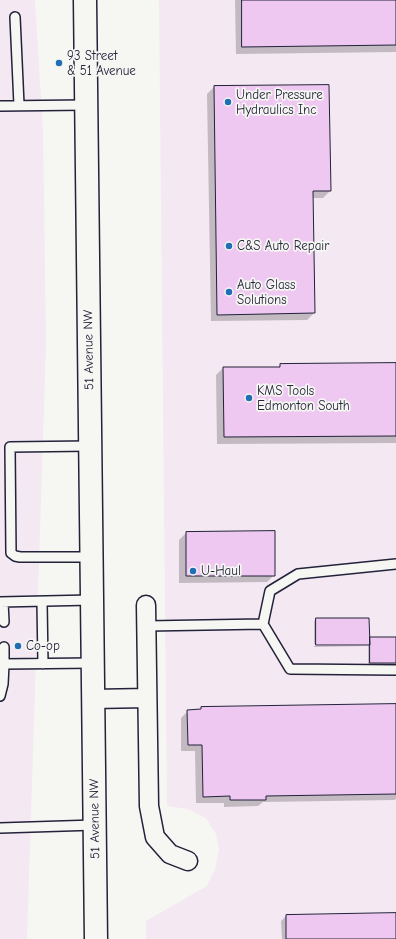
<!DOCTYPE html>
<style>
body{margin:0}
canvas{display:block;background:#f6f6f2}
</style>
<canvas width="396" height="939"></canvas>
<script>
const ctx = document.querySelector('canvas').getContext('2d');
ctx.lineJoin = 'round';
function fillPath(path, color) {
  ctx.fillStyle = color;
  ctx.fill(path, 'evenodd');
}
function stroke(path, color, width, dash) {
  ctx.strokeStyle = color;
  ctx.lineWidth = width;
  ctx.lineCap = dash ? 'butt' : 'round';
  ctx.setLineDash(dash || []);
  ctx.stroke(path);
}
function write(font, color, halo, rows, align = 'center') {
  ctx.font = font + ' "Comic Neue",sans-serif';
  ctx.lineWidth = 3.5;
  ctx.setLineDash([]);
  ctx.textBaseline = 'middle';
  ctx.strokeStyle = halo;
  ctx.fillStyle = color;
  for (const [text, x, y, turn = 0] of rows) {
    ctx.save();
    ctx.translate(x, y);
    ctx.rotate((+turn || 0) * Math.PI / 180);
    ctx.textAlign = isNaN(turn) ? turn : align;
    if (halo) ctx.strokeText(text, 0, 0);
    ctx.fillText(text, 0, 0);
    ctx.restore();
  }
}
fillPath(new Path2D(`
 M 0,0 L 35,0 L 43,132 L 46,343 L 27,939 L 0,939 Z
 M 159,0 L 396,0 L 396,939 L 146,939 L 146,921 L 207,886 L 215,869 L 219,850 L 216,834 L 206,818 L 188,809 L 167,806 Z`), '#f4e8f2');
fillPath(new Path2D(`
 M 235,0 L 396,0 L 396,52 L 236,54 Z
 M 328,86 L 330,191 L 323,198 L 312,198 L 314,313 L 307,320 L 211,321 L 207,94 L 214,87 Z
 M 396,364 L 396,443 L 217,444 L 216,375 L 223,368 L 278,368 L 280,365 Z
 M 186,533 L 274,575 L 267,582 L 179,583 L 179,540 Z
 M 316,619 L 369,640 L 371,638 L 396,638 L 396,664 L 368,664 L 368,644 L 314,644 L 314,621 Z
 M 314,646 L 367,646 L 314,647 Z
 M 396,705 L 396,799 L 394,800 L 263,802 L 258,806 L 224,807 L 224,803 L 196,803 L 195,751 L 181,751 L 181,718 L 188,711 L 199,711 L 202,708 Z
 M 396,914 L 396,939 L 282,939 L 281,921 L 286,916 Z`), '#0003');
const building = new Path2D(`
 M 242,0 L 396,0 L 396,45 L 242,47 Z
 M 329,85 L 331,191 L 313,191 L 315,313 L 217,315 L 214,86 Z
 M 396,363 L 396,436 L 224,437 L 223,367 L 280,367 L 280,364 Z
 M 275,531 L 275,576 L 186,576 L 186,532 Z
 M 316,618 L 369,618 L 370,645 L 316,645 Z
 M 370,637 L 396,637 L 396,663 L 370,663 Z
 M 396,704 L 396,794 L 266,796 L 266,800 L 230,800 L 230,796 L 203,797 L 202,745 L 188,745 L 187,710 L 201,709 L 201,707 Z
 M 396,913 L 396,939 L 286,939 L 286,915 Z`);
fillPath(building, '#eec8f1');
stroke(building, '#22223b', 1);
const lane = new Path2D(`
 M 15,17 L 19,105
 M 0,106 L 86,105
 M 90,446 L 10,447 L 11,553 L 15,556 L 20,557 L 91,557
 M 396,564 L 298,574 L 270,591 L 263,624 L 290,669 L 396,670
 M 0,602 L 92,600
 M 3,602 L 4,622
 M 42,602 L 43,664
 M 147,626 L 263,624
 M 4,664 L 4,647
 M 0,696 L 3,684 L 4,664 L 93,663
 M 0,828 L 95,825`);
const street = new Path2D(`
 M 146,605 L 149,806 L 155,837 L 170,854 L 188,861
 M 93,699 L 147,698`);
const secondary = new Path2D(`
 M 85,0 L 96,939`);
stroke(lane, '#22223b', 12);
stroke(street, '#22223b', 21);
stroke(secondary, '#22223b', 25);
stroke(lane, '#f6f6f2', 9);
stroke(street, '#f6f6f2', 18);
stroke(secondary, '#f6f6f2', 22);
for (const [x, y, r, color] of [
 [59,63,4,"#1f6fb2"],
 [228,102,4,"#1f6fb2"],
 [229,246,4,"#1f6fb2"],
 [229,292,4,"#1f6fb2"],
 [249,398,4,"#1f6fb2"],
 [193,571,4,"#1f6fb2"],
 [18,646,4,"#1f6fb2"]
]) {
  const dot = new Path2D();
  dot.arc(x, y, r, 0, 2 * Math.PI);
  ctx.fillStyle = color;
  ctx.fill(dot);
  stroke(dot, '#f6f6f2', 1.5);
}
write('13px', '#22223b', '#f6f6f2', [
 ["93 Street",67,56],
 ["& 51 Avenue",67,71],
 ["Under Pressure",236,95],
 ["Hydraulics Inc",236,110],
 ["C&S Auto Repair",237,246],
 ["Auto Glass",237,285],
 ["Solutions",237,300],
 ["KMS Tools",257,391],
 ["Edmonton South",257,406],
 ["U-Haul",201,571],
 ["Co-op",26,646]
], 'left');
write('13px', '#22223b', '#f6f6f2', [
 ["51 Avenue NW",89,350,-91],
 ["51 Avenue NW",95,819,-91]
]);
</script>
